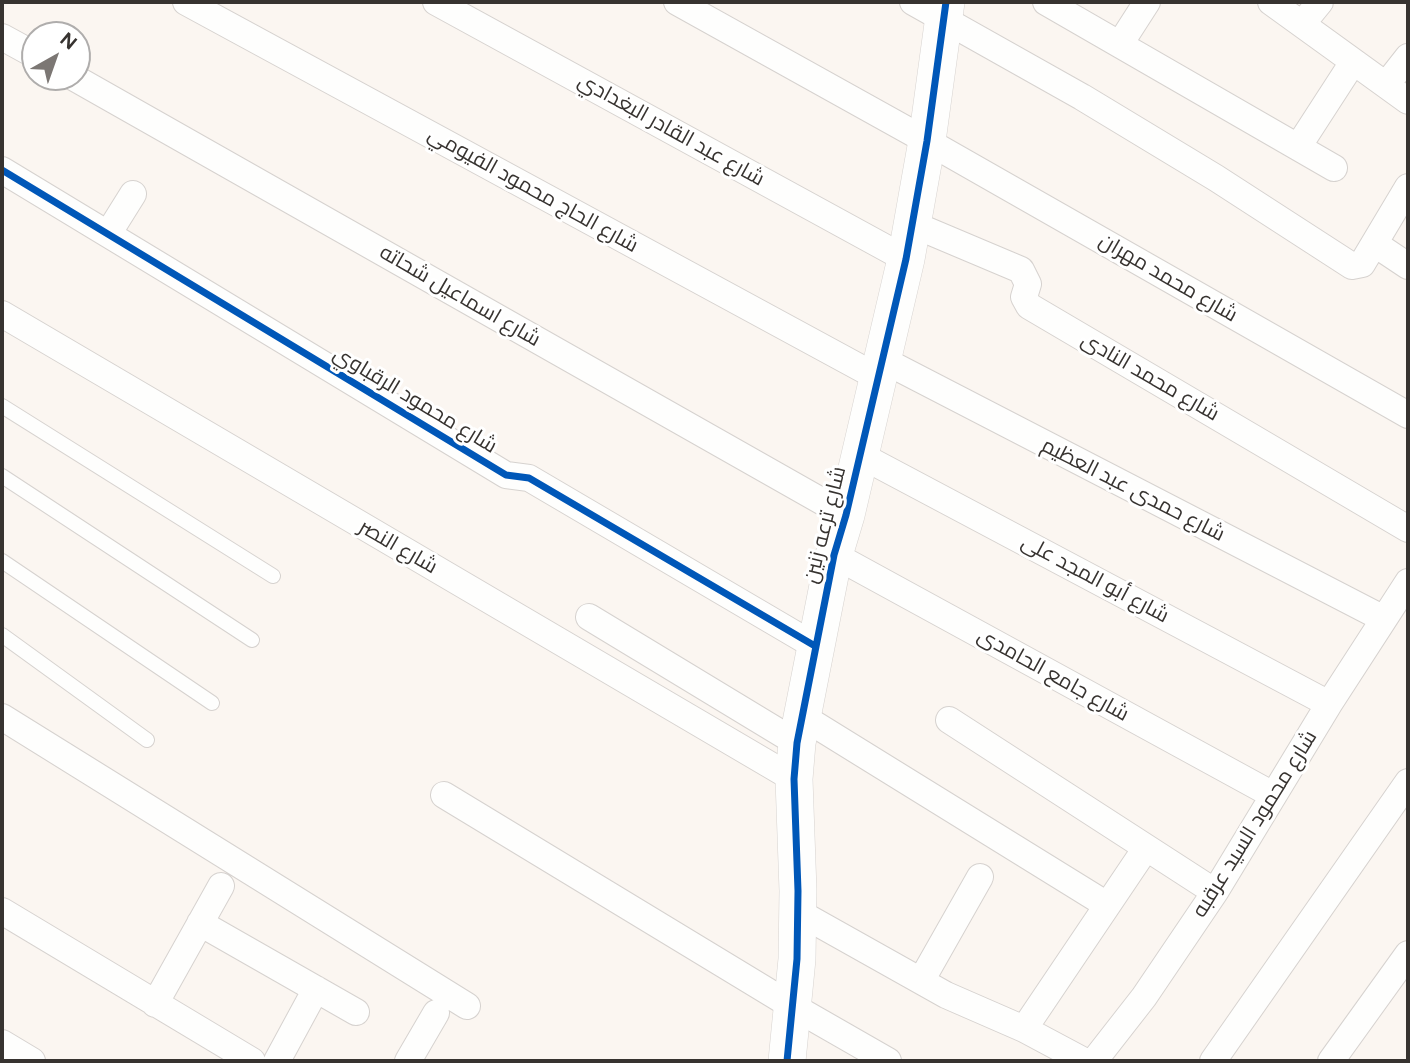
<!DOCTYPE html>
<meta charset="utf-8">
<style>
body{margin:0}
#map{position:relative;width:1410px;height:1063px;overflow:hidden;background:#fbf6f1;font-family:Figtree,sans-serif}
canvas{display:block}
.frame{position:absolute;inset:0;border:4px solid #373330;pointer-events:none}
.north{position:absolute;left:21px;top:21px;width:70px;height:70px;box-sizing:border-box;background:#fff;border:2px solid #afadac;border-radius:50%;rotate:40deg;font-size:19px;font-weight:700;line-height:28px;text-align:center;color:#373330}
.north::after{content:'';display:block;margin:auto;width:24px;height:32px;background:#7c7774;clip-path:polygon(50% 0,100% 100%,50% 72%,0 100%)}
</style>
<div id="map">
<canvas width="1410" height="1063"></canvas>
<div class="frame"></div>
<div class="north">N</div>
</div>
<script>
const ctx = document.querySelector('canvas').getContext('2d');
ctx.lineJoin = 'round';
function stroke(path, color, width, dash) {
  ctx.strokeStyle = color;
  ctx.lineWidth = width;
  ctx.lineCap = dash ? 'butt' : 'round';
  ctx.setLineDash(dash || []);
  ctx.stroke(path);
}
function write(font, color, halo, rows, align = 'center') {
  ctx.font = font + ' Figtree,Cairo,sans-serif';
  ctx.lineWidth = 6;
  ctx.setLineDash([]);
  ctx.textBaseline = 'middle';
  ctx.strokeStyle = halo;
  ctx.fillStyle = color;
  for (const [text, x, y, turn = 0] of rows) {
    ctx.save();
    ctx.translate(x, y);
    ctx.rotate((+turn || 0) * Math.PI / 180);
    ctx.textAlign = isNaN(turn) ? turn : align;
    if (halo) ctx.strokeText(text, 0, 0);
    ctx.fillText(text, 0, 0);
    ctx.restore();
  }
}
const lane = new Path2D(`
 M 2,406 L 273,576
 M 2,476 L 252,640
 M 2,561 L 212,703
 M 2,635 L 147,740`);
const street = new Path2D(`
 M 186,2 L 879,378
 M 436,2 L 906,259
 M 677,2 L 927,141 L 1408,415
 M 913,2 L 1082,97 L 1216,178 L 1352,266 L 1362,264 L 1408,187
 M 1046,2 L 1334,168
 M 1271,2 L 1408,101
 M 1302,24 L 1320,2
 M 2,37 L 35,55
 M 1120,44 L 1147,2
 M 73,77 L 846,515
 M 1386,85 L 1408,57
 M 1298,147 L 1353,62
 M 2,170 L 506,475 L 529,478 L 815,646
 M 912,224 L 1021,270 L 1028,284 L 1024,297 L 1029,306 L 1408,529
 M 108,234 L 133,194
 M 1375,244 L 1408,266
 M 2,314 L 794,779
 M 883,360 L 1384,619
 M 860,455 L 1329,704
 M 834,555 L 1273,795
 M 589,617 L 797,743
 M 2,717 L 467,1006
 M 803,717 L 1107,905
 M 949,720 L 1215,892
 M 444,795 L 792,1006 L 888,1061
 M 2,911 L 252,1061
 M 798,912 L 946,995 L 1024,1029 L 1084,1061
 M 200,923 L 356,1012
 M 921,981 L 980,877
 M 155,1004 L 221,886
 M 1024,1029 L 1146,848
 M 2,1043 L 32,1061
 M 277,1061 L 316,989
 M 408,1061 L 436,1013
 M 1094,1061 L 1144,997 L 1215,892 L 1329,704 L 1408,582
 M 1213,1061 L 1408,782
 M 1331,1061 L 1408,954`);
const secondary = new Path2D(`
 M 787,1061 L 797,959 L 798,891 L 794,779 L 797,743 L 834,555 L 846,515 L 906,259 L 927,141 L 946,2`);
stroke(lane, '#d6d2cf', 16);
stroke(street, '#d6d2cf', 28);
stroke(secondary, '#d6d2cf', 38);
stroke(lane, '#fefefd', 14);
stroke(street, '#fefefd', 26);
stroke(secondary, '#fefefd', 37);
stroke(new Path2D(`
 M 2,170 L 506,475 L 529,478 L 815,646
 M 787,1061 L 797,959 L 798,891 L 794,779 L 797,743 L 834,555 L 846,515 L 906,259 L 927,141 L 946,2`), '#0057b8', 7);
write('21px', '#373330', '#fff', [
 ["شارع عبد القادر البغدادي",671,130,29],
 ["شارع الحاج محمود الفيومي",533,190,29],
 ["شارع محمد مهران",1168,278,30],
 ["شارع اسماعيل شحاته",460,296,30],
 ["شارع محمد النادى",1150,377,30],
 ["شارع محمود الرقباوي",415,400,31],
 ["شارع حمدى عبد العظيم",1133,490,27],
 ["شارع ترعه زنين",825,525,-76],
 ["شارع النصر",398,547,30],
 ["شارع أبو المجد على",1095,579,28],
 ["شارع جامع الحامدى",1053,675,29],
 ["شارع محمود السيد عرقبه",1255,824,-58]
]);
</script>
